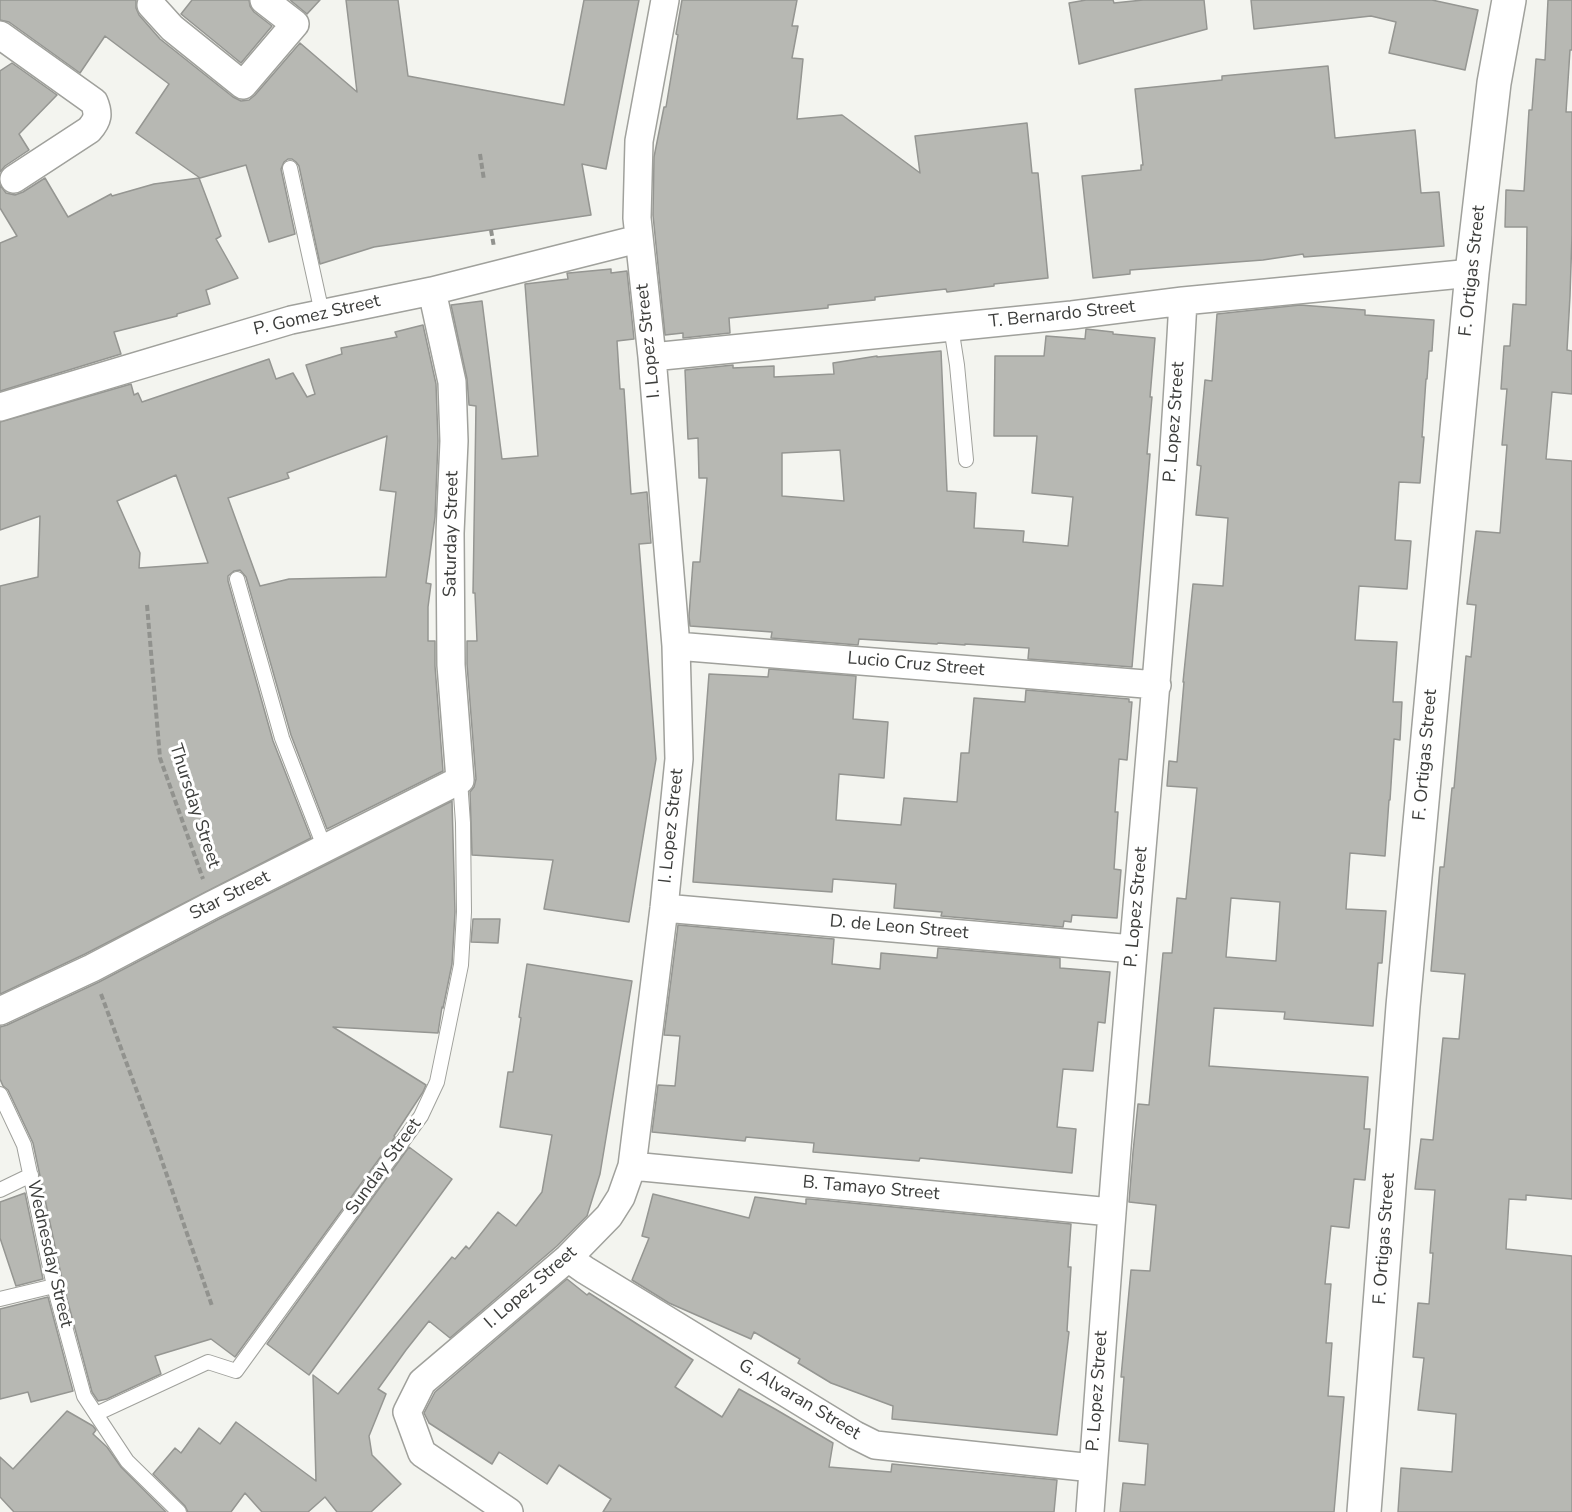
<!DOCTYPE html>
<style>
body{margin:0}
canvas{display:block;background:#f3f4ef}
</style>
<canvas width="1572" height="1512"></canvas>
<script>
const ctx = document.querySelector('canvas').getContext('2d');
ctx.lineJoin = 'round';
function fillPath(path, color) {
  ctx.fillStyle = color;
  ctx.fill(path, 'evenodd');
}
function stroke(path, color, width, dash) {
  ctx.strokeStyle = color;
  ctx.lineWidth = width;
  ctx.lineCap = dash ? 'butt' : 'round';
  ctx.setLineDash(dash || []);
  ctx.stroke(path);
}
function write(font, color, halo, rows, align = 'center') {
  ctx.font = font + ' "Nunito Sans",sans-serif';
  ctx.lineWidth = 6;
  ctx.setLineDash([]);
  ctx.textBaseline = 'middle';
  ctx.strokeStyle = halo;
  ctx.fillStyle = color;
  for (const [text, x, y, turn = 0] of rows) {
    ctx.save();
    ctx.translate(x, y);
    ctx.rotate((+turn || 0) * Math.PI / 180);
    ctx.textAlign = isNaN(turn) ? turn : align;
    if (halo) ctx.strokeText(text, 0, 0);
    ctx.fillText(text, 0, 0);
    ctx.restore();
  }
}
const building = new Path2D(`
 M 0,0 L 136,0 L 136,8 L 139,15 L 160,39 L 233,97 L 241,101 L 249,100 L 255,95 L 300,43 L 357,92 L 346,0 L 398,0 L 408,76 L 564,105 L 584,0 L 639,0 L 606,169 L 582,164 L 591,215 L 374,247 L 320,264 L 299,166 L 296,162 L 292,159 L 288,159 L 284,162 L 281,169 L 295,234 L 269,242 L 246,165 L 200,178 L 136,133 L 169,84 L 105,36 L 80,73 L 9,22 L 0,20 Z
 M 192,0 L 249,0 L 250,6 L 254,12 L 272,26 L 241,63 L 181,14 Z
 M 290,0 L 320,0 L 307,14 Z
 M 682,0 L 797,0 L 792,26 L 798,26 L 792,58 L 803,59 L 797,119 L 842,115 L 920,173 L 915,136 L 1027,123 L 1032,173 L 1038,173 L 1048,278 L 994,284 L 994,286 L 947,292 L 946,289 L 875,297 L 875,300 L 828,305 L 828,308 L 729,318 L 730,333 L 683,338 L 683,333 L 665,335 L 653,215 L 654,157 L 664,107 L 666,107 L 678,35 L 676,34 Z
 M 1086,0 L 1113,0 L 1114,3 L 1143,0 L 1204,0 L 1207,29 L 1079,64 L 1069,3 Z
 M 1251,0 L 1432,0 L 1478,10 L 1465,70 L 1389,53 L 1396,22 L 1371,16 L 1254,29 Z
 M 1548,0 L 1572,0 L 1572,50 L 1570,50 L 1566,112 L 1572,112 L 1572,235 L 1570,296 L 1567,350 L 1572,351 L 1572,394 L 1552,392 L 1546,459 L 1572,461 L 1572,1199 L 1526,1195 L 1526,1200 L 1509,1199 L 1506,1249 L 1572,1256 L 1572,1512 L 1398,1512 L 1401,1468 L 1452,1472 L 1456,1414 L 1418,1410 L 1424,1358 L 1413,1357 L 1418,1303 L 1429,1304 L 1433,1253 L 1430,1253 L 1435,1190 L 1415,1189 L 1421,1139 L 1433,1140 L 1443,1038 L 1459,1039 L 1465,974 L 1431,971 L 1440,867 L 1444,867 L 1452,788 L 1454,788 L 1466,656 L 1471,657 L 1476,605 L 1467,604 L 1476,531 L 1500,533 L 1507,445 L 1502,445 L 1507,389 L 1501,389 L 1504,346 L 1510,346 L 1513,304 L 1526,305 L 1527,227 L 1505,227 L 1506,190 L 1524,191 L 1529,110 L 1532,110 L 1536,59 L 1545,60 Z
 M 12,63 L 57,95 L 19,134 L 29,150 L 5,166 L 0,172 L 0,71 Z
 M 1328,66 L 1335,138 L 1415,130 L 1421,193 L 1439,192 L 1444,246 L 1304,257 L 1303,254 L 1263,260 L 1130,270 L 1130,274 L 1093,278 L 1082,176 L 1141,170 L 1141,165 L 1143,165 L 1135,89 L 1222,80 L 1222,76 Z
 M 45,178 L 68,217 L 111,194 L 112,196 L 154,184 L 199,178 L 221,236 L 216,239 L 238,278 L 206,290 L 210,304 L 177,314 L 177,316 L 114,332 L 121,354 L 0,391 L 0,243 L 17,236 L 0,208 L 0,185 L 6,193 L 15,195 L 23,192 Z
 M 611,269 L 611,273 L 627,271 L 634,339 L 617,341 L 620,389 L 624,389 L 631,494 L 647,492 L 651,543 L 639,544 L 656,759 L 629,922 L 544,909 L 553,860 L 472,855 L 470,792 L 474,787 L 476,779 L 467,664 L 467,641 L 477,641 L 475,593 L 473,593 L 476,406 L 469,405 L 467,379 L 451,305 L 482,301 L 502,459 L 538,456 L 525,284 L 568,279 L 567,273 L 569,273 Z
 M 1300,305 L 1365,310 L 1365,315 L 1434,320 L 1432,351 L 1429,351 L 1427,379 L 1426,379 L 1422,437 L 1424,437 L 1420,483 L 1399,482 L 1395,540 L 1411,541 L 1407,589 L 1359,586 L 1355,640 L 1397,642 L 1393,702 L 1402,702 L 1400,740 L 1394,739 L 1390,800 L 1389,800 L 1385,856 L 1350,853 L 1346,909 L 1386,911 L 1382,963 L 1378,963 L 1373,1026 L 1284,1019 L 1285,1012 L 1214,1008 L 1209,1066 L 1368,1077 L 1364,1129 L 1370,1129 L 1365,1180 L 1354,1179 L 1349,1228 L 1331,1226 L 1325,1284 L 1331,1284 L 1326,1343 L 1332,1343 L 1328,1396 L 1344,1397 L 1334,1512 L 1120,1512 L 1123,1483 L 1145,1485 L 1148,1444 L 1119,1441 L 1124,1377 L 1121,1377 L 1131,1270 L 1150,1271 L 1156,1205 L 1129,1202 L 1133,1152 L 1138,1104 L 1149,1105 L 1163,953 L 1172,953 L 1177,898 L 1186,899 L 1197,788 L 1167,786 L 1169,761 L 1177,762 L 1184,682 L 1183,682 L 1193,584 L 1223,586 L 1228,518 L 1196,515 L 1201,466 L 1197,465 L 1205,380 L 1212,381 L 1217,314 ZM 1231,898 L 1280,902 L 1276,961 L 1226,957 Z
 M 423,325 L 436,384 L 438,441 L 435,517 L 426,583 L 431,584 L 428,607 L 428,641 L 435,641 L 435,666 L 443,771 L 327,829 L 291,735 L 246,577 L 240,570 L 234,571 L 228,576 L 228,581 L 273,741 L 311,838 L 85,954 L 0,994 L 0,586 L 38,577 L 40,516 L 0,530 L 0,422 L 131,384 L 134,395 L 138,393 L 142,402 L 269,359 L 276,379 L 293,373 L 307,397 L 315,394 L 306,365 L 342,354 L 341,348 L 397,337 L 395,332 ZM 387,436 L 380,490 L 396,492 L 386,577 L 289,579 L 260,586 L 228,498 L 289,478 L 287,473 ZM 176,475 L 208,563 L 139,568 L 140,553 L 117,501 Z
 M 1086,329 L 1113,332 L 1113,334 L 1155,338 L 1150,397 L 1152,397 L 1147,454 L 1150,454 L 1132,667 L 1028,659 L 1029,648 L 965,644 L 965,645 L 938,643 L 937,644 L 859,639 L 858,645 L 771,638 L 772,632 L 690,626 L 689,616 L 693,562 L 700,562 L 707,478 L 699,478 L 698,438 L 688,439 L 685,370 L 733,365 L 733,368 L 774,366 L 774,377 L 834,374 L 833,363 L 877,356 L 877,357 L 941,351 L 947,491 L 976,493 L 974,528 L 1024,531 L 1023,542 L 1068,546 L 1073,497 L 1032,493 L 1037,436 L 994,436 L 995,356 L 1044,356 L 1046,336 L 1085,339 ZM 840,450 L 844,501 L 782,496 L 782,453 Z
 M 769,669 L 856,676 L 853,719 L 888,722 L 884,778 L 839,774 L 836,820 L 901,825 L 904,798 L 957,802 L 961,753 L 969,753 L 974,698 L 1025,702 L 1026,690 L 1129,699 L 1129,702 L 1132,702 L 1127,760 L 1119,759 L 1115,812 L 1118,812 L 1114,869 L 1121,870 L 1117,918 L 1072,915 L 1071,922 L 1064,921 L 1063,927 L 941,916 L 942,912 L 894,908 L 896,884 L 833,879 L 832,892 L 693,882 L 709,674 L 768,677 Z
 M 452,801 L 455,912 L 452,964 L 443,1008 L 442,1007 L 438,1033 L 333,1027 L 426,1085 L 423,1092 L 394,1136 L 395,1137 L 235,1357 L 211,1339 L 155,1356 L 161,1374 L 107,1399 L 98,1401 L 92,1392 L 63,1284 L 33,1143 L 8,1090 L 3,1086 L 0,1079 L 0,1027 L 7,1025 L 99,982 L 219,919 Z
 M 473,919 L 500,919 L 498,943 L 471,942 Z
 M 678,925 L 834,939 L 832,964 L 880,969 L 881,953 L 937,958 L 938,948 L 1060,958 L 1060,968 L 1110,972 L 1105,1023 L 1098,1022 L 1093,1071 L 1063,1069 L 1057,1127 L 1076,1129 L 1072,1173 L 920,1158 L 919,1161 L 813,1152 L 814,1143 L 746,1137 L 745,1141 L 652,1132 L 658,1085 L 675,1086 L 680,1036 L 664,1035 Z
 M 527,964 L 632,981 L 600,1174 L 587,1216 L 557,1246 L 450,1338 L 429,1321 L 406,1350 L 378,1389 L 386,1394 L 369,1436 L 372,1455 L 401,1484 L 371,1512 L 337,1512 L 325,1497 L 308,1512 L 262,1512 L 245,1493 L 231,1512 L 188,1512 L 185,1506 L 153,1474 L 175,1448 L 181,1453 L 199,1428 L 220,1444 L 236,1422 L 316,1481 L 313,1375 L 338,1394 L 452,1257 L 455,1259 L 466,1246 L 469,1249 L 498,1212 L 516,1226 L 542,1192 L 552,1135 L 500,1127 L 508,1072 L 513,1072 L 521,1018 L 519,1017 Z
 M 409,1147 L 452,1179 L 309,1375 L 267,1344 Z
 M 25,1193 L 43,1279 L 16,1286 L 0,1238 L 0,1202 Z
 M 653,1194 L 749,1218 L 755,1197 L 806,1204 L 806,1199 L 810,1199 L 1071,1224 L 1068,1267 L 1071,1267 L 1067,1331 L 1069,1332 L 1057,1435 L 892,1419 L 893,1406 L 831,1383 L 798,1363 L 800,1359 L 754,1332 L 751,1339 L 669,1303 L 632,1280 L 649,1238 L 642,1236 Z
 M 567,1279 L 587,1295 L 589,1293 L 693,1360 L 675,1387 L 722,1417 L 739,1389 L 775,1409 L 833,1443 L 829,1467 L 891,1472 L 892,1464 L 1057,1480 L 1054,1512 L 603,1512 L 611,1499 L 559,1465 L 547,1484 L 499,1452 L 492,1464 L 429,1423 L 424,1413 L 435,1392 Z
 M 48,1297 L 73,1391 L 31,1402 L 28,1392 L 0,1399 L 0,1309 Z
 M 67,1411 L 93,1426 L 96,1430 L 93,1434 L 107,1447 L 121,1467 L 166,1512 L 14,1512 L 0,1497 L 0,1457 L 13,1469 Z`);
fillPath(building, '#b7b8b3');
stroke(building, '#959692', 1.5);
const lane = new Path2D(`
 M 290,168 L 322,313
 M 951,327 L 957,365 L 966,460
 M 237,579 L 282,738 L 325,849
 M 0,1094 L 24,1145 L 54,1286 L 84,1396 L 127,1461 L 179,1512
 M 0,1190 L 31,1175
 M 0,1299 L 54,1286
 M 96,1414 L 208,1362 L 236,1371 L 421,1116 L 437,1082 L 461,965 L 464,912 L 463,823 L 460,780`);
const street = new Path2D(`
 M 151,5 L 172,28 L 243,85 L 295,24 L 264,0
 M 0,35 L 94,102 C 99,114 98,120 89,130 L 14,179
 M 652,357 L 1072,315 L 1183,301 L 1472,273
 M 0,407 L 291,320 L 432,291 L 638,239
 M 676,646 L 1157,685
 M 664,908 L 1133,949
 M 0,1011 L 92,968 L 212,905 L 460,780 L 451,665 L 450,533 L 454,441 L 452,382 L 432,291
 M 632,1166 L 1111,1212
 M 568,1258 L 585,1270 L 855,1435 L 875,1445 L 1093,1468
 M 509,1512 L 422,1453 L 407,1412 L 422,1382 L 568,1258 L 609,1216 L 621,1197 L 632,1166 L 664,908 L 679,759 L 676,646 L 652,357 L 637,218 L 639,141 L 665,0
 M 1090,1512 C 1102,1350 1113,1187 1127,1025 C 1147,784 1170,543 1183,301`);
const secondary = new Path2D(`
 M 1364,1512 L 1403,1006 L 1438,629 L 1472,273 L 1494,83 L 1509,0`);
stroke(lane, '#a0a19c', 16);
stroke(street, '#a0a19c', 30);
stroke(secondary, '#a0a19c', 36);
stroke(new Path2D(`
 M 480,154 L 484,180
 M 491,230 L 494,247
 M 147,605 L 160,758 L 203,879
 M 101,994 L 152,1132 L 212,1306`), '#91928e', 4, [6, 3]);
stroke(lane, '#fff', 14);
stroke(street, '#fff', 27);
stroke(secondary, '#fff', 33);
write('18px', '#3c3d3b', '#fff', [
 ["F. Ortigas Street",1473,271,-84],
 ["T. Bernardo Street",1062,315,-6],
 ["P. Gomez Street",317,316,-13],
 ["I. Lopez Street",649,341,-96],
 ["P. Lopez Street",1175,422,-86],
 ["Saturday Street",452,534,-89],
 ["Lucio Cruz Street",916,665,5],
 ["F. Ortigas Street",1426,755,-85],
 ["Thursday Street",194,806,72],
 ["I. Lopez Street",672,826,-84],
 ["Star Street",230,896,-27],
 ["P. Lopez Street",1137,907,-85],
 ["D. de Leon Street",899,928,5],
 ["Sunday Street",384,1167,-54],
 ["B. Tamayo Street",871,1189,5],
 ["F. Ortigas Street",1385,1239,-86],
 ["Wednesday Street",49,1254,77],
 ["I. Lopez Street",531,1288,-41],
 ["P. Lopez Street",1098,1391,-86],
 ["G. Alvaran Street",799,1400,31]
]);
</script>
